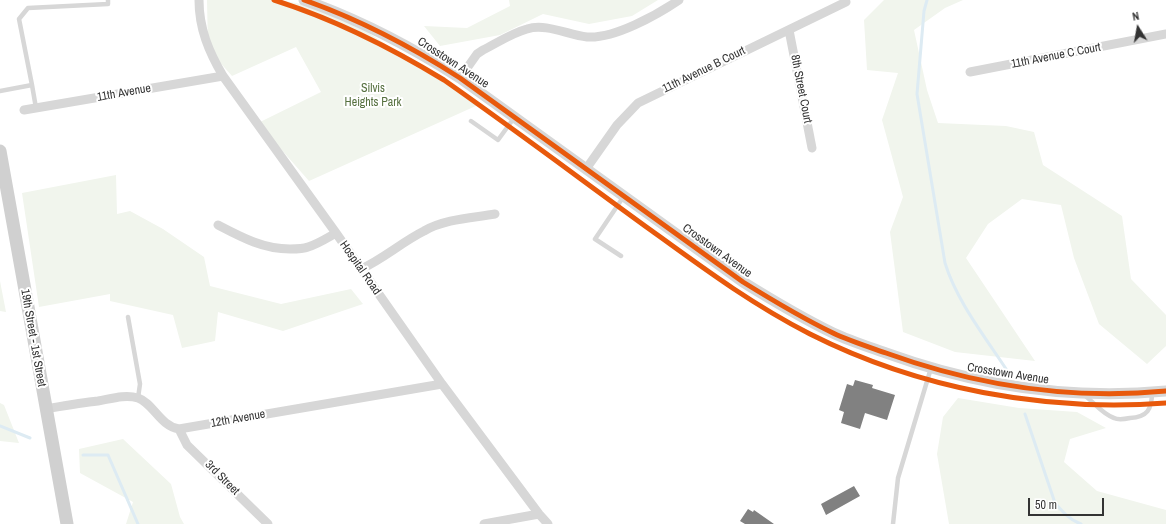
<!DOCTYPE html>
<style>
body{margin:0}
#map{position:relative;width:1166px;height:524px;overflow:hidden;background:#fff;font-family:"Archivo Narrow",sans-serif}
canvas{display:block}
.north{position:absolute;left:1118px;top:8px;width:40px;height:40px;-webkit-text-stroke:3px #fff;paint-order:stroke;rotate:349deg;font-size:11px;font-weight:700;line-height:16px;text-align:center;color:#333}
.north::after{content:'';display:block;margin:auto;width:14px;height:18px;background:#333;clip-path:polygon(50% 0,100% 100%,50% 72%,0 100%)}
.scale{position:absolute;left:1028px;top:498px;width:76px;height:18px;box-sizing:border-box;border:2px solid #333;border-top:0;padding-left:5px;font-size:12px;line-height:14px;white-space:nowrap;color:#333;-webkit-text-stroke:3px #fff;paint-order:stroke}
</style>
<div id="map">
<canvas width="1166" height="524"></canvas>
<div class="north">N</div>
<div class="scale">50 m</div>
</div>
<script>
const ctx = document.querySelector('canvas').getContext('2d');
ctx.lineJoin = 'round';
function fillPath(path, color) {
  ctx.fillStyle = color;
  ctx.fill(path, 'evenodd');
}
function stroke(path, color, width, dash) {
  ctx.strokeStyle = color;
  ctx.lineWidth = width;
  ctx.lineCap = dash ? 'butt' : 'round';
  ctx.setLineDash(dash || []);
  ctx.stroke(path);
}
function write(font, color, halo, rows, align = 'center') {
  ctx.font = font + ' "Archivo Narrow",sans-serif';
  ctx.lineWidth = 4;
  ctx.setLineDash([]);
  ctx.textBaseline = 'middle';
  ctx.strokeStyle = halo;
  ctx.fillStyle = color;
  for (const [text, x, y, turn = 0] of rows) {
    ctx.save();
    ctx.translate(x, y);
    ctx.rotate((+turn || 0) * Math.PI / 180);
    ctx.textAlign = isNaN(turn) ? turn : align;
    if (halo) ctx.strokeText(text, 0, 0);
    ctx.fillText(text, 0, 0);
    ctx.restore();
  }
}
fillPath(new Path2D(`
 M 207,0 L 279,0 L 334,10 L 478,105 L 309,181 L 258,123 L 321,92 L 296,47 L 232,76 L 208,49 Z
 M 509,0 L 658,0 L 632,16 L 589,24 L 543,14 L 500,35 L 440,46 L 424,26 L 467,28 L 510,6 Z
 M 884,0 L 963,0 L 945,8 L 914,30 L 927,90 L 938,123 L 1006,126 L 1034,132 L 1043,165 L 1122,216 L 1131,279 L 1166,315 L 1166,346 L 1147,364 L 1099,324 L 1074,258 L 1061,205 L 1022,199 L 988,224 L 966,258 L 1035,361 L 955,352 L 903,332 L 890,232 L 903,197 L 882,120 L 898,73 L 867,70 L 864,20 Z
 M 116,175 L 117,214 L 130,211 L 163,229 L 204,257 L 210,286 L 281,304 L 351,289 L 363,304 L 283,331 L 218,312 L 215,341 L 182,348 L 173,315 L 110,301 L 110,294 L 39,307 L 22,193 Z
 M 0,281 L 6,312 L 0,311 Z
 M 958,398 L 1019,408 L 1077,412 L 1106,428 L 1070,439 L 1064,462 L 1097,491 L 1166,510 L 1166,524 L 949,524 L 937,454 L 943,417 Z
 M 0,403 L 4,405 L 19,443 L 0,441 Z
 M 123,439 L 171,484 L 180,517 L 184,524 L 126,524 L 133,502 L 80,473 L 79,449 Z`), '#f1f5ed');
stroke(new Path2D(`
 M 927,0 L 924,11 L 917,94 L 945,263 C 957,302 986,338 1008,372
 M 1025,414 L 1055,503 C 1063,512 1070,520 1081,524
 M 0,426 L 30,438
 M 83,455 L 108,455 L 138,524`), '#ddebf3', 3);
fillPath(new Path2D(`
 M 855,380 L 873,385 L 872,388 L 895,395 L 887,420 L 865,413 L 860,429 L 841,423 L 844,412 L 839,410 L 847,384 L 853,386 Z
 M 854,486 L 860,496 L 826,515 L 821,504 Z
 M 748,509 L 753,512 L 754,510 L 774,524 L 745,524 L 740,521 Z`), '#818181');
stroke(new Path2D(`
 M 32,85 L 19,19 L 28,8 L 108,4 L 108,0
 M 0,91 L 32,85 L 36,108
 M 471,121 L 498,140 L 514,118
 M 621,256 L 595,239 L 624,196
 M 128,317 L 140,384 L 138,398
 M 1084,395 C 1094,402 1102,414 1114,418 C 1118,420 1125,419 1130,418 C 1147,417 1152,410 1152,392
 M 893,524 L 898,478 L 931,368`), '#d7d7d7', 4.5);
stroke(new Path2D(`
 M 199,0 C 199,29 209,52 223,76 L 336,233 L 442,384 L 539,514 L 548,524
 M 789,30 L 812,148
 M 970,72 L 1166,34
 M 460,78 L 477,54 L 483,50 C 497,43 512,33 527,29 C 546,23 568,35 587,37 C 614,39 657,15 679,0
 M 24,110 L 223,76
 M 586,169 L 617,125 L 638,103 L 846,2
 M 218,225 C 241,237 263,249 290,249 C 296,249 303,249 308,247 C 318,244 327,238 336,233
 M 361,269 C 383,259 402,242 424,231 C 445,219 472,218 495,214
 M 45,409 C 63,406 80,403 98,401 C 110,399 125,394 138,398 C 153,403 160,426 179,429 L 442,384
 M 179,429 L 187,445 L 268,524
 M 484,524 L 539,514`), '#d7d7d7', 9);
stroke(new Path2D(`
 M 304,0 C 361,20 410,46 460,78 L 743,282 C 772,300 802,318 833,333 C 850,341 869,347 886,353 C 977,386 1070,400 1166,391`), '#d7d7d7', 11);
stroke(new Path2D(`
 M 0,151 L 67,524`), '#d0d0d0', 13);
stroke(new Path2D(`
 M 274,0 C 334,19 390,47 444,80 C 514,129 583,181 652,231 C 703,268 753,305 810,334 C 919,389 1044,412 1166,403
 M 304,0 C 361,20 410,46 460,78 L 743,282 C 772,300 802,318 833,333 C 850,341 869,347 886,353 C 977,386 1070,400 1166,391`), '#e8590c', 5);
write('12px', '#333', '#fff', [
 ["11th Avenue C Court",1056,56,-11],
 ["Crosstown Avenue",453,63,33],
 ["11th Avenue B Court",704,70,-26],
 ["8th Street Court",801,89,79],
 ["11th Avenue",124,93,-10],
 ["Crosstown Avenue",717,251,36],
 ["Hospital Road",360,268,55],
 ["19th Street - 1st Street",33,338,80],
 ["Crosstown Avenue",1008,374,9],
 ["12th Avenue",238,419,-10],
 ["3rd Street",222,478,45]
]);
write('12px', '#56703f', '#fff', [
 ["Silvis",373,89],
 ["Heights Park",373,103]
]);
</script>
